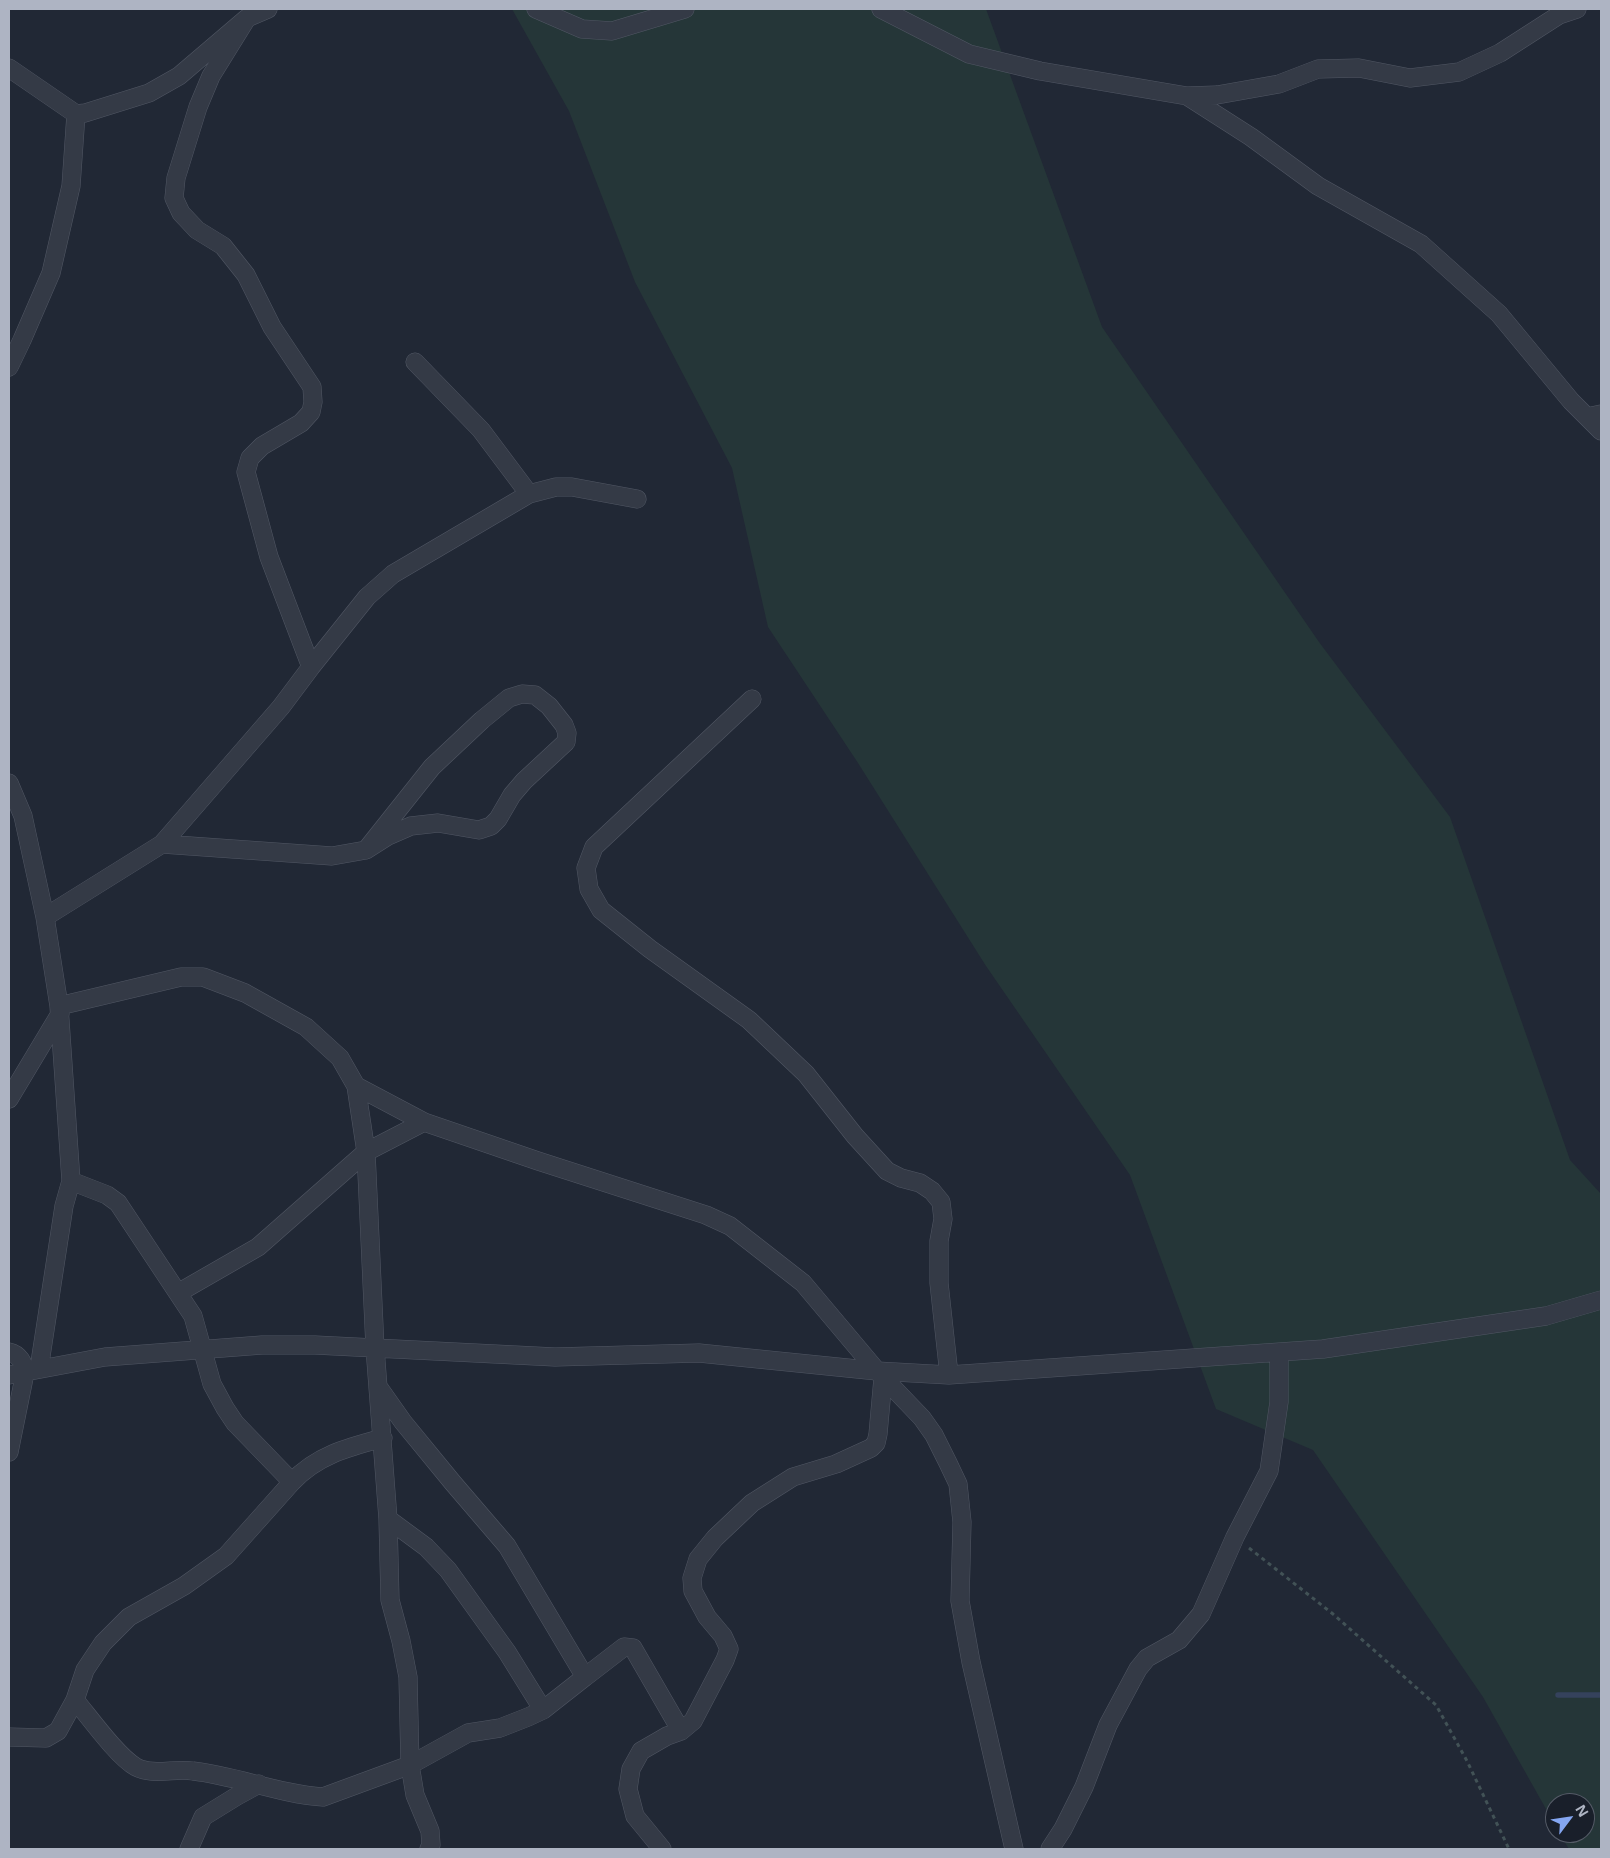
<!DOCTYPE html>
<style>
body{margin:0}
#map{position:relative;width:1610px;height:1858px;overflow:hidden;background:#212835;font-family:"Noto Sans",sans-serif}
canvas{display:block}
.frame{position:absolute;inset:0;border:10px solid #aeb4c3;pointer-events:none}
.north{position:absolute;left:1545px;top:1793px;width:50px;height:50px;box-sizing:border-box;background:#191f2a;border:1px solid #555b67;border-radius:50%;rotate:59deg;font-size:14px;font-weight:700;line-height:20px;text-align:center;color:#aeb4c3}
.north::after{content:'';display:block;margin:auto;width:18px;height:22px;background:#84a6f1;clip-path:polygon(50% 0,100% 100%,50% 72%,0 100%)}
</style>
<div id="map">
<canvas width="1610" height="1858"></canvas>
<div class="frame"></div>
<div class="north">N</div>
</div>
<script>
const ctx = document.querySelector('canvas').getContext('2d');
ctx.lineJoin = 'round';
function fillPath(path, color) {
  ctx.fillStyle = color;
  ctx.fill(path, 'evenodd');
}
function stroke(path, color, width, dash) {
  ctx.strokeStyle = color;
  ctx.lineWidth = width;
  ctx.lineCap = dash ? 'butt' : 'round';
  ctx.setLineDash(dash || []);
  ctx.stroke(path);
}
fillPath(new Path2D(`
 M 512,9 L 986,9 L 1102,327 L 1319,642 L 1450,817 L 1570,1160 L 1601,1194 L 1601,1849 L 1569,1849 L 1559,1833 L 1585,1833 L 1585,1803 L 1555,1803 L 1555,1825 L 1483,1697 L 1313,1450 L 1216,1409 L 1130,1175 L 986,966 L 858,763 L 768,627 L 732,468 L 635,282 L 569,111 Z`), '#253638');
stroke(new Path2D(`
 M 1558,1695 L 1601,1695`), '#35425c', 5.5);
const minor = new Path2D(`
 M 536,9 L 582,29 L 612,31 L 685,9
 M 881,9 L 969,54 L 1040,71 L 1187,96 L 1217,95 L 1279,84 L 1318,69 L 1359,68 L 1410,78 L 1459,72 L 1500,53 L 1559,15 L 1577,9
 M 9,68 L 76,114 L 85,113 L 149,93 L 179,76 L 247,18 L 268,9
 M 1187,96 L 1251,137 L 1318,186 L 1421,244 L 1499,314 L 1571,401 L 1587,417 L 1601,414
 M 415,362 L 481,430 L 529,494
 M 9,367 L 22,340 L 51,273 L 71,186 L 76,114
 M 1587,417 L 1601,431
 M 311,667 L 367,597 L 393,574 L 529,494 L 556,487 L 572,487 L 637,499
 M 752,699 L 594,847 L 586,868 L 589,889 L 601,910 L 650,949 L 749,1020 L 806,1074 L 855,1136 L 887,1171 L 901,1178 L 920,1183 L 932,1191 L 941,1202 L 943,1219 L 939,1241 L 939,1283 L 949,1375
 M 9,783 L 23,816 L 45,917 L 59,1006 L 71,1181 L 64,1206 L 39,1369
 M 162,844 L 332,856 L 366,850 L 388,836 L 411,826 L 438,823 L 479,830 L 491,826 L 498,819 L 512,795 L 524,781 L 566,742 L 567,733 L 564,725 L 549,706 L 535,695 L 522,694 L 509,698 L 482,720 L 432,767 L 366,850
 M 45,917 L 162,844 L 281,707 L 311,667 L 269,557 L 246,472 L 250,458 L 262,446 L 301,423 L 311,412 L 313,402 L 312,387 L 272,327 L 246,275 L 223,246 L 197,230 L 181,213 L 174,198 L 176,178 L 198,107 L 211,76 L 247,18
 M 59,1006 L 181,977 L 203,977 L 245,993 L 306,1027 L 340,1058 L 356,1086 L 366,1152 L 375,1348 L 388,1519 L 390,1600 L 401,1641 L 408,1677 L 410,1765 L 415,1795 L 430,1831 L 431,1845 L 429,1849
 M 356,1086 L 424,1122 L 538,1161 L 706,1215 L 730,1226 L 803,1283 L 877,1371 L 922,1418 L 934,1435 L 948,1463 L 958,1484 L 962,1522 L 960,1601 L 971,1662 L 1014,1849
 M 9,1099 L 60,1014
 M 71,1181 L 107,1195 L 118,1203 L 193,1316 L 212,1384 L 225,1408 L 235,1423 L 292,1482 C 317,1455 349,1447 383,1438
 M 178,1293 L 258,1247 L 366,1152 L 424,1122
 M 9,1352 C 19,1354 24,1363 25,1373 L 9,1452
 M 9,1375 L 105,1357 L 262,1345 L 315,1345 L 555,1357 L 699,1353 L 877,1371 L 949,1375 L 1323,1349 L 1546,1316 L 1601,1300
 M 388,1519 L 426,1547 L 448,1570 L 507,1652 L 543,1710
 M 585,1677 L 624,1647 L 633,1648 L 681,1731
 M 75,1700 C 90,1718 118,1757 136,1767 C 153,1776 175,1768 193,1771 C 237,1776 279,1794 323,1797 L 410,1765 L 468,1733 L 500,1728 L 528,1717 L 543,1710 L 585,1677 L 507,1546 L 453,1483 L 403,1422 L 379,1388
 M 9,1737 L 46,1738 L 58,1731 L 75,1700 L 85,1670 L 103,1643 L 129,1617 L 184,1586 L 226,1556 L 292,1482
 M 189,1849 L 203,1817 L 237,1796 L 259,1784
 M 662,1849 L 635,1816 L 628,1789 L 631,1769 L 641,1751 L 667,1736 L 681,1731 L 693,1721 L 725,1660 L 729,1649 L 723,1636 L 707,1617 L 693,1591 L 692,1578 L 698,1559 L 715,1538 L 752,1503 L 793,1477 L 836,1464 L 871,1448 L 876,1443 L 878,1434 L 883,1378
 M 1050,1849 L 1063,1829 L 1084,1787 L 1108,1725 L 1138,1669 L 1147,1658 L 1179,1640 L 1201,1614 L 1235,1537 L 1269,1471 L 1279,1402 L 1279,1353`);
stroke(minor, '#515764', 19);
stroke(new Path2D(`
 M 1249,1548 L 1333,1614 L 1436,1705 L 1467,1761 L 1509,1849`), '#425256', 3, [4, 4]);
stroke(minor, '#343a46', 18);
</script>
